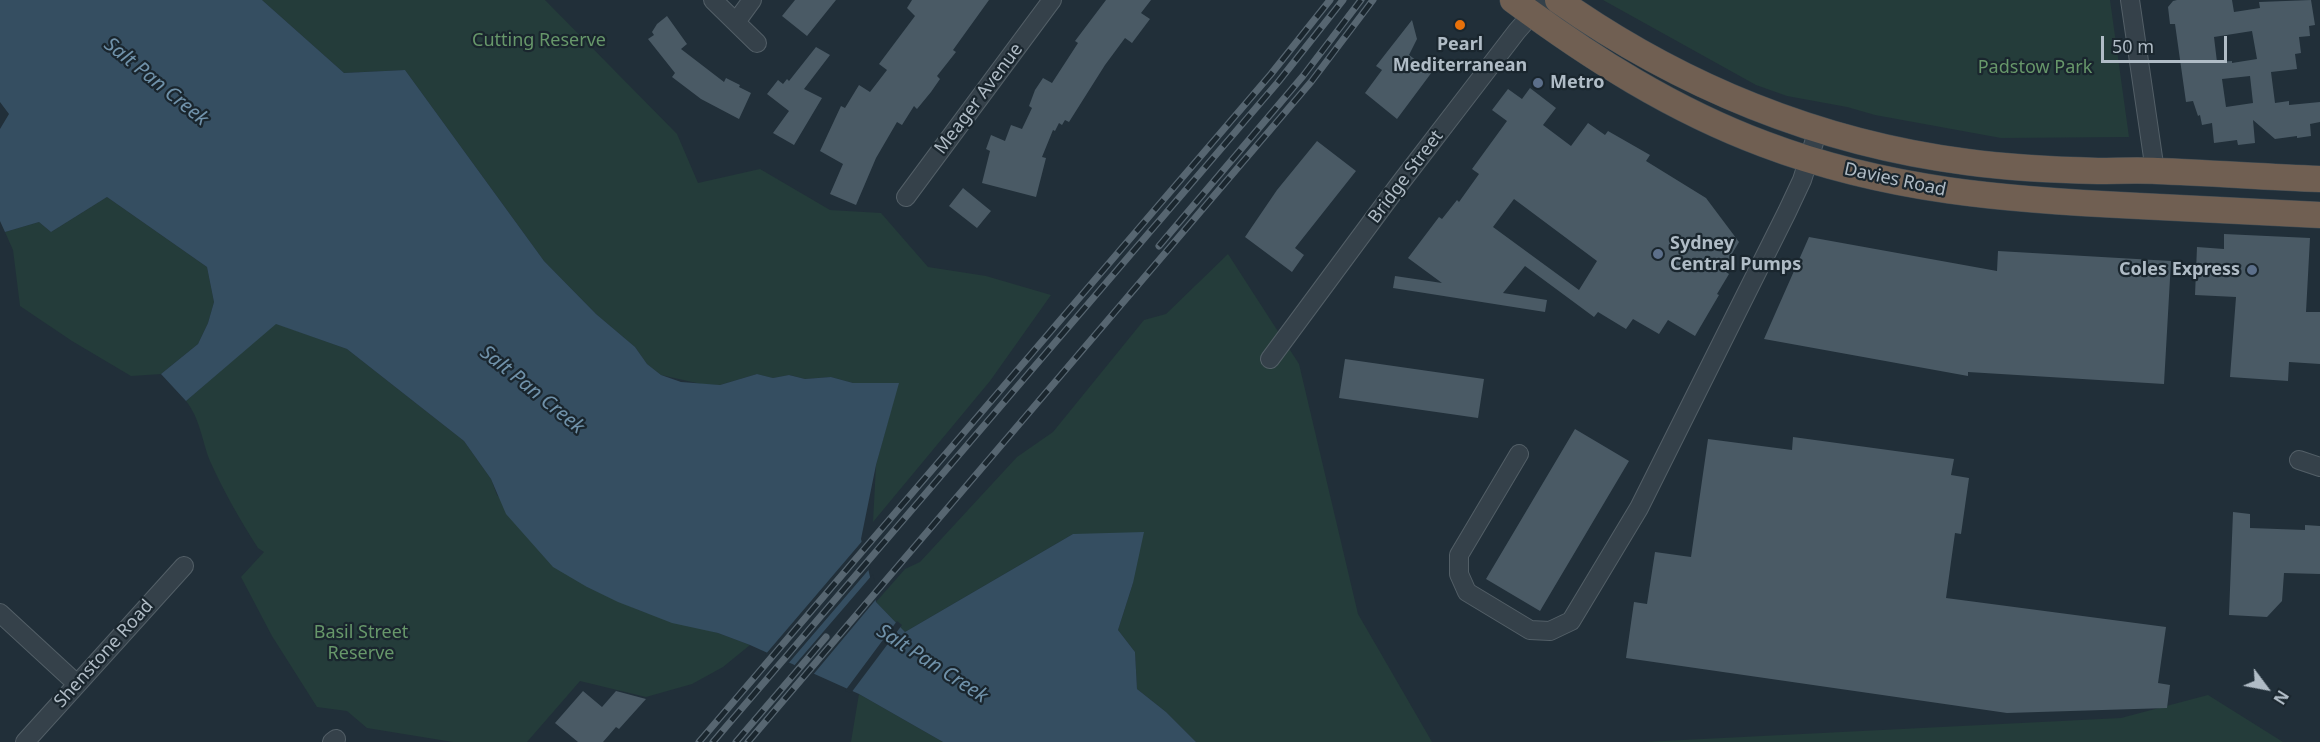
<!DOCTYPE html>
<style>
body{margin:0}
#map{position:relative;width:2320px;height:742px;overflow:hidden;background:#212f39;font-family:"Noto Sans",sans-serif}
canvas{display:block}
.north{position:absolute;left:2236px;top:658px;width:60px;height:60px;-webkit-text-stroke:4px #1a262e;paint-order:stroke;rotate:122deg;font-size:16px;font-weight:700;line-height:24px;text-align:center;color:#b0bcc6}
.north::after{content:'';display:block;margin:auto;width:21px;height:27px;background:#b0bcc6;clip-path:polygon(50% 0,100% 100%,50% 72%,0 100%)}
.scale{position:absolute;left:2101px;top:36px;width:126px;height:27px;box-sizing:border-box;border:3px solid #b0bcc6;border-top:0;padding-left:8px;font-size:18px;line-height:21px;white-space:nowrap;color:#b0bcc6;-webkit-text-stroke:4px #1a262e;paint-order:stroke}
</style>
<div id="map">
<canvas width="2320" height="742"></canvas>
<div class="north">N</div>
<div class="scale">50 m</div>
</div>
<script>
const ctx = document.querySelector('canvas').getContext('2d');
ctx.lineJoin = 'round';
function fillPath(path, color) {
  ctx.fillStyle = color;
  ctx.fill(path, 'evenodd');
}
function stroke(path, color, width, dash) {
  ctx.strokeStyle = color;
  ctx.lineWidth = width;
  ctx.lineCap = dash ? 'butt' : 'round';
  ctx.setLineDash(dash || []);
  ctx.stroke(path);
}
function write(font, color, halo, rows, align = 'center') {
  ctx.font = font + ' "Noto Sans",sans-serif';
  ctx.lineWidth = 4.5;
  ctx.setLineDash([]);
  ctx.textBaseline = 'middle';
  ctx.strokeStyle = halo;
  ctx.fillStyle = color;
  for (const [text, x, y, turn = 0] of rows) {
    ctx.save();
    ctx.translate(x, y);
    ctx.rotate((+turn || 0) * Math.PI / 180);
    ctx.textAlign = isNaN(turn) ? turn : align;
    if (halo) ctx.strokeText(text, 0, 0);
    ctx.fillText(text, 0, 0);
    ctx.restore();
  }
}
fillPath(new Path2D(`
 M 262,0 L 545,0 L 677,134 L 698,183 L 760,169 L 830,210 L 881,213 L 928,267 L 986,276 L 1051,295 L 990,381 L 873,522 L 876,465 L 898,383 L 853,383 L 831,377 L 805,379 L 790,375 L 773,378 L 757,374 L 720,385 L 701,384 L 661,375 L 647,364 L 635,347 L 596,314 L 544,261 L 405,70 L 344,73 Z
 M 1603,0 L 2110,0 L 2129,137 L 2001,138 L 1875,115 L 1847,107 L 1787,96 L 1756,85 Z
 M 107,197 L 207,267 L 214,302 L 208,323 L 198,344 L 161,374 L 131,376 L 72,341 L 20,306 L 13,250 L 5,232 L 39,222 L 51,232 Z
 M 1228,254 L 1299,364 L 1358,614 L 1432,742 L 1196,742 L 1166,712 L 1137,689 L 1135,652 L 1118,630 L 1133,583 L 1073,534 L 905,632 L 876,602 L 905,569 L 920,562 L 1017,457 L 1053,432 L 1144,320 L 1166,314 Z
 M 275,323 L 347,349 L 464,441 L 491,479 L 497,495 L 587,587 L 641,611 L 718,633 L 750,645 L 723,667 L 692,684 L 646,697 L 580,681 L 527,742 L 453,742 L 367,728 L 347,711 L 317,707 L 272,636 L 241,577 L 264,552 L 258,548 C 240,520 224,492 210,461 C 202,441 200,418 186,401 Z
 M 859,694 L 943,742 L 851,742 Z
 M 2208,695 L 2283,742 L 1643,742 L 2121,718 Z`), '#243c3a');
fillPath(new Path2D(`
 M 0,0 L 262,0 L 344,73 L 405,70 L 544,261 L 596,314 L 635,347 L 647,364 L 661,375 L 681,382 L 720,385 L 757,374 L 773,378 L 789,375 L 805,379 L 831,377 L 853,383 L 899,383 L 876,465 L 861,539 L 876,602 L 905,632 L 1073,534 L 1144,532 L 1133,583 L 1118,630 L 1135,652 L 1137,689 L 1166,712 L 1196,742 L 943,742 L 859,694 L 750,645 L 718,633 L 672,623 L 618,602 L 587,587 L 553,567 L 506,514 L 491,479 L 464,441 L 347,349 L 276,324 L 186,401 L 161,374 L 198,344 L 208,323 L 214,302 L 207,267 L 107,197 L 51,232 L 39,222 L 5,232 L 0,221 L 0,129 L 9,114 L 0,102 Z`), '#354e61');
fillPath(new Path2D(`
 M 864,539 L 871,567 L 787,665 L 765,655 Z
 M 873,574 L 878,597 L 812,676 L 793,667 Z
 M 897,621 L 902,625 L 851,693 L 845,691 Z`), '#212f39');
fillPath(new Path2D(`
 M 795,0 L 836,0 L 807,36 L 782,16 Z
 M 912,0 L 989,0 L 953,50 L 956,52 L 937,76 L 940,79 L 931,92 L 917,109 L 914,106 L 902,125 L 897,122 L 876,158 L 856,205 L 830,194 L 843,164 L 820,151 L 841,106 L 845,108 L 859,85 L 870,92 L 887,70 L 879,64 L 915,16 L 907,8 Z
 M 1106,0 L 1151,0 L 1141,13 L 1150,19 L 1132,43 L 1125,38 L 1105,65 L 1069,122 L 1065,120 L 1062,125 L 1059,123 L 1055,131 L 1053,130 L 1042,157 L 1046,158 L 1036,197 L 982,183 L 990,151 L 986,149 L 991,135 L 1005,141 L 1011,125 L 1022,129 L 1032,108 L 1029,106 L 1035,90 L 1043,78 L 1052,83 L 1078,43 L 1075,41 Z
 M 2232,0 L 2234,12 L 2260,8 L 2259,2 L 2311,0 L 2315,25 L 2309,26 L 2310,36 L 2299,37 L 2301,53 L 2295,54 L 2297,69 L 2271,72 L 2275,103 L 2289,101 L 2289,105 L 2320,102 L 2320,122 L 2310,124 L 2311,136 L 2297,138 L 2297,136 L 2275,139 L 2253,120 L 2255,143 L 2238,145 L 2237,140 L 2214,143 L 2212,123 L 2202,125 L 2200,115 L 2198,116 L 2193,101 L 2186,102 L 2175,24 L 2170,24 L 2168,7 L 2173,1 L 2177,0 ZM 2252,31 L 2257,59 L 2232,63 L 2232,61 L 2217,62 L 2214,37 ZM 2250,76 L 2253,103 L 2226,107 L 2222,79 Z
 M 667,16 L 687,44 L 681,49 L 724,82 L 726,78 L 740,85 L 739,87 L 751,93 L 739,119 L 701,99 L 672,77 L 675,73 L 648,39 L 654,35 L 652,32 L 657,24 Z
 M 1412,20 L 1417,39 L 1409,55 L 1432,72 L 1397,119 L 1365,93 L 1382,70 L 1376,66 Z
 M 816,47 L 830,55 L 804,89 L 822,98 L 794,145 L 773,133 L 789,111 L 767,94 L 778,80 L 783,84 L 787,79 L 789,81 Z
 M 1530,88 L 1556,108 L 1543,125 L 1571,146 L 1588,123 L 1605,135 L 1608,131 L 1650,155 L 1646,161 L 1706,198 L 1739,242 L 1730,257 L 1733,259 L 1726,272 L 1729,274 L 1717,294 L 1719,295 L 1695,336 L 1668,320 L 1659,334 L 1633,319 L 1626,329 L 1598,312 L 1594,317 L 1525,266 L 1503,293 L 1547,300 L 1545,312 L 1393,288 L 1395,276 L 1442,283 L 1408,258 L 1439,217 L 1442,219 L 1457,200 L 1459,202 L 1479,174 L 1472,169 L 1507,121 L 1492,110 L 1508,89 L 1522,99 ZM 1514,199 L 1597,261 L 1579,290 L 1493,227 Z
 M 1317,141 L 1356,171 L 1295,248 L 1304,255 L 1292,272 L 1245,237 L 1277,190 Z
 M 963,188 L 991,211 L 977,228 L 949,206 Z
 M 2224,234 L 2310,238 L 2306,312 L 2320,312 L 2320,364 L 2289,362 L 2288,381 L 2230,377 L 2236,297 L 2195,295 L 2197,247 L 2224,249 Z
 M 1809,237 L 1997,271 L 1998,251 L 2171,261 L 2164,384 L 1968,372 L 1968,376 L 1764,339 Z
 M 1345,359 L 1484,379 L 1478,418 L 1339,398 Z
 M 1575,429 L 1629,461 L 1540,611 L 1486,579 Z
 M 1793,437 L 1954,459 L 1951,475 L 1969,478 L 1961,534 L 1955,533 L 1946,598 L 2166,627 L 2158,683 L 2170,685 L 2167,708 L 2007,713 L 1626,658 L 1634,602 L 1647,604 L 1655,552 L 1691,557 L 1708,439 L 1792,450 Z
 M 2233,512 L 2250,514 L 2250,528 L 2305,530 L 2305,525 L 2320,526 L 2320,574 L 2284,573 L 2282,601 L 2267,617 L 2229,615 Z
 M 583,691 L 602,707 L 616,691 L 646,699 L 619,729 L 616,727 L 603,742 L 578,742 L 555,723 Z`), '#4a5a65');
const minor = new Path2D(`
 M 713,0 L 757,43
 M 2130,0 L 2155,171
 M 736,22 L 752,0
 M 906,197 L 1052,0
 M 1270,359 L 1398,186 L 1517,31 L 1532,14 L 1548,0
 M 1519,454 L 1459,555 L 1459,574 L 1467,592 L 1530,630 L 1550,631 L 1571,621 L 1639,508 L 1787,212 L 1802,180 L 1818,130
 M 2299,460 L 2320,467
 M 0,613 L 77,684
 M 25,742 L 184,566
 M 332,742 L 336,739`);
const highway = new Path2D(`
 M 1513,0 C 1591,58 1673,110 1764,144 C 1888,191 2008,200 2139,206 C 2199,209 2260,212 2320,215
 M 1558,0 C 1680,86 1819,143 1967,162 C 2011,168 2054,170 2098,171 C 2118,171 2137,170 2157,171 C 2211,173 2266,177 2320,179`);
stroke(minor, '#535f67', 20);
stroke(highway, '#404c54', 27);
stroke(minor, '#35414a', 18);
stroke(highway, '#705f52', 26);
const rail = new Path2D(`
 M 1159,246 L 1303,76 L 1361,0
 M 699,742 L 1271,74 L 1330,0
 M 713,742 L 1279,81 L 1343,0
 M 736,742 L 826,637
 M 748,742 L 1311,82 L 1373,0`);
stroke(rail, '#576671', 7);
stroke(rail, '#1a262e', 4.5, [14]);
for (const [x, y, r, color] of [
 [1460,25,6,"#e8710a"],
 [1538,83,6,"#5c6f8a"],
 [1658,254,6,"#5c6f8a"],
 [2252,270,6,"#5c6f8a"]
]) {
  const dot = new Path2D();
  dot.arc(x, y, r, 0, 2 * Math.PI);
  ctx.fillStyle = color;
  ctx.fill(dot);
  stroke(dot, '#1a262e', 2);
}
write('18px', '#67976a', '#1a262e', [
 ["Cutting Reserve",539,41],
 ["Padstow Park",2035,68],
 ["Basil Street",361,633],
 ["Reserve",361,654]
]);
write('bold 18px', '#b0bcc6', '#1a262e', [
 ["Pearl",1460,45,"center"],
 ["Mediterranean",1460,66,"center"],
 ["Metro",1550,83],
 ["Sydney",1670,244],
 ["Central Pumps",1670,265],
 ["Coles Express",2240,270,"right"]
], 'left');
write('18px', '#b0bcc6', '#1a262e', [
 ["Meager Avenue",979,99,-53],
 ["Bridge Street",1406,177,-53],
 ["Davies Road",1895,180,12],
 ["Shenstone Road",104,654,-48]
]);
write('italic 20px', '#7092aa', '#1a262e', [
 ["Salt Pan Creek",156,82,39],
 ["Salt Pan Creek",532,390,39],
 ["Salt Pan Creek",932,664,33]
]);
</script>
